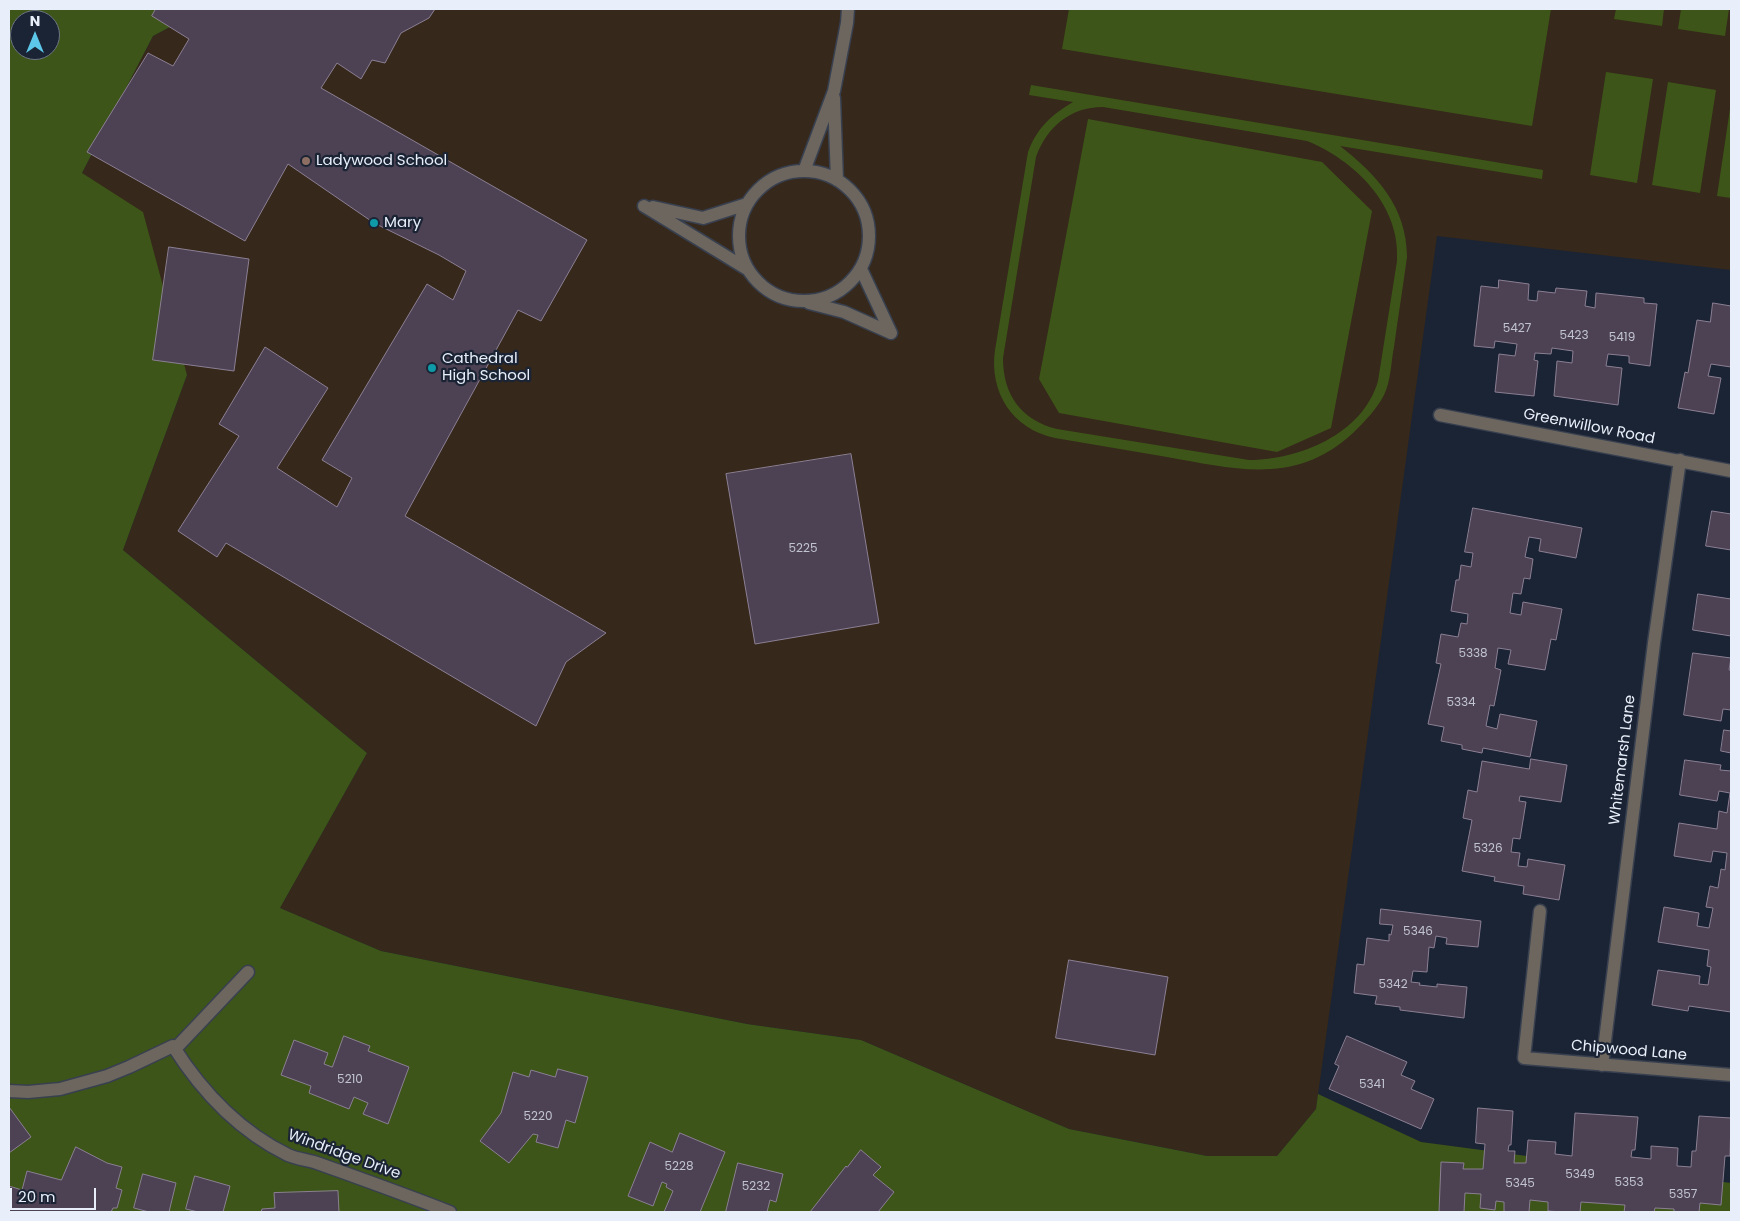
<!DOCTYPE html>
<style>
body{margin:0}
#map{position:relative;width:1740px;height:1221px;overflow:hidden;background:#1b2434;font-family:Poppins,sans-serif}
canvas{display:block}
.frame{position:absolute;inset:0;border:10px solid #e8effa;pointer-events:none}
.north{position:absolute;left:10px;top:10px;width:50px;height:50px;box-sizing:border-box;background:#1b2434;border:1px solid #6d7583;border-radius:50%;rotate:0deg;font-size:14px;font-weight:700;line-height:20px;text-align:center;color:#e8effa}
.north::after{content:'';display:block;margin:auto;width:18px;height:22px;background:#5cc7e8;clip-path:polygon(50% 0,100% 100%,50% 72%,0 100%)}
.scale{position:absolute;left:10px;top:1188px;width:86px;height:22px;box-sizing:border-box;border:2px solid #e8effa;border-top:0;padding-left:6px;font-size:15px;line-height:18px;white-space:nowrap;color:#e8effa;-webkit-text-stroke:4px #1b2434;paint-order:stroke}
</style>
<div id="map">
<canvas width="1740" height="1221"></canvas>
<div class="frame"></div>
<div class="north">N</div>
<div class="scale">20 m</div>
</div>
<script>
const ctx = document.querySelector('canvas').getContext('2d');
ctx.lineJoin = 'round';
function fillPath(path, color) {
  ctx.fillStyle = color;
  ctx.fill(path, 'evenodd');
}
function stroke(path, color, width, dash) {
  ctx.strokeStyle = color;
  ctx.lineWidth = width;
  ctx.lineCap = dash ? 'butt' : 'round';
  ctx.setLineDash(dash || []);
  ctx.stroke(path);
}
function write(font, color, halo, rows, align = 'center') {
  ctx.font = font + ' Poppins,sans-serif';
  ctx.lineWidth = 4.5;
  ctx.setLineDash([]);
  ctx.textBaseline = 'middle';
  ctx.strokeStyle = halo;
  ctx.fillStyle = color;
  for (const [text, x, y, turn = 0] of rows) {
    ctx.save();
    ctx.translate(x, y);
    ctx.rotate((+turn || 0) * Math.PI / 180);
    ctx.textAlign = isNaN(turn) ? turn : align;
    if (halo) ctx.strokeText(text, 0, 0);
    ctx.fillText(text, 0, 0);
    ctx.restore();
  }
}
fillPath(new Path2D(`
 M 204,9 L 1731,9 L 1731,270 L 1437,236 L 1316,1109 L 1277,1156 L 1207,1156 L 1069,1129 L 861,1040 L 747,1024 L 381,951 L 280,908 L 367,753 L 123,550 L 187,375 L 82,173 L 153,36 Z`), '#36281b');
fillPath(new Path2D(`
 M 9,9 L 204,9 L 153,36 L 82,173 L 143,212 L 187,375 L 123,550 L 367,753 L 280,908 L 381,951 L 747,1024 L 861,1040 L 1069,1129 L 1207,1156 L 1277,1156 L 1316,1109 L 1318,1094 L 1421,1142 L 1731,1183 L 1731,1212 L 9,1212 ZM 20,20 L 50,20 L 50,50 L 20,50 Z
 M 1069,9 L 1551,9 L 1532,126 L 1062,49 Z
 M 1616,9 L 1664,9 L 1662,26 L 1614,19 Z
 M 1681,9 L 1729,9 L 1725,36 L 1678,29 Z
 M 1606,72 L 1653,79 L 1637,183 L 1590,175 Z
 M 1668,82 L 1716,90 L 1700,193 L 1652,185 Z
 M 1031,85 L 1543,170 L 1542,179 L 1340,146 C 1377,175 1407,207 1407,257 C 1403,287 1398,317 1394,347 C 1391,362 1391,381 1384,395 C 1377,409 1364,422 1353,433 C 1296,486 1235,469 1167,457 C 1130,451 1092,444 1055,438 C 1012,429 989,392 995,350 L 1028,152 C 1037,128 1051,115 1073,102 L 1029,95 ZM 1103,107 L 1307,141 C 1354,160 1401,205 1397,261 L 1378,381 C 1363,434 1299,460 1249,460 L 1057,429 C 1021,420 1003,395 1003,358 L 1036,157 C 1047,127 1070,107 1103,107 Z
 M 1731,102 L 1731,198 L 1717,196 Z
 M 1088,119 L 1322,162 L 1372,211 L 1331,428 L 1277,452 L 1059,413 L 1039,379 Z`), '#3d5518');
const building = new Path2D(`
 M 156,9 L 435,9 L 429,18 L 401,33 L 385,63 L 372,60 L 361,79 L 337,63 L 321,88 L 587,240 L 541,321 L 518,310 L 405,516 L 606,633 L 566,662 L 536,726 L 226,543 L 217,557 L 178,531 L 239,436 L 219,424 L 265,347 L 328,388 L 277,468 L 337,507 L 352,478 L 322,460 L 427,284 L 453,300 L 466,271 L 439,255 L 374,223 L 288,164 L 245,241 L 87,152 L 148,53 L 173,66 L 189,39 L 152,16 Z
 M 169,247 L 249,259 L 234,371 L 153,360 Z
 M 1499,280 L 1529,284 L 1528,300 L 1537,301 L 1538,291 L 1555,293 L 1556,288 L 1587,291 L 1585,306 L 1595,308 L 1596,293 L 1644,298 L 1644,303 L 1657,304 L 1650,366 L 1629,363 L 1629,356 L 1608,354 L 1606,366 L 1622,368 L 1618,405 L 1554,396 L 1557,361 L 1572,363 L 1573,351 L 1552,348 L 1551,354 L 1535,353 L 1534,360 L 1538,361 L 1534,396 L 1495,392 L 1499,354 L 1515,356 L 1517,344 L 1495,341 L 1494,348 L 1474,346 L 1481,286 L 1498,288 Z
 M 1713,303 L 1731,306 L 1731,367 L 1711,364 L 1708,376 L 1721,378 L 1714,414 L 1678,408 L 1685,372 L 1688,373 L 1697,320 L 1710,322 Z
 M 851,454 L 879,623 L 755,644 L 726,474 Z
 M 1473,508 L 1582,528 L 1576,558 L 1539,551 L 1541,539 L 1529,537 L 1525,557 L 1533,559 L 1530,579 L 1524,578 L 1521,594 L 1513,593 L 1510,613 L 1521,615 L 1523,602 L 1562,609 L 1556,640 L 1551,639 L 1545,670 L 1508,664 L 1511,650 L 1498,648 L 1495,668 L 1501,670 L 1494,706 L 1490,705 L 1486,726 L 1497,729 L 1500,714 L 1537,721 L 1530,757 L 1483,748 L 1482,753 L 1462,749 L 1462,745 L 1441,741 L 1444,727 L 1428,724 L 1441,664 L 1436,663 L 1441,634 L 1458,637 L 1461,623 L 1467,624 L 1468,614 L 1451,611 L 1456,580 L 1459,580 L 1461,565 L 1471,567 L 1473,553 L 1465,552 Z
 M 1712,511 L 1731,514 L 1731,550 L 1706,546 Z
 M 1698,594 L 1731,599 L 1731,636 L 1693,630 Z
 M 1693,653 L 1731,658 L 1729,670 L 1731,670 L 1731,710 L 1723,709 L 1721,721 L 1684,715 Z
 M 1724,730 L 1731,731 L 1731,753 L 1721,751 Z
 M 1531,759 L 1567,765 L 1561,802 L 1520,796 L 1519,801 L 1526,802 L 1520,839 L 1513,838 L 1511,852 L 1520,853 L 1518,866 L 1527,867 L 1528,859 L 1565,865 L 1559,900 L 1523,894 L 1524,886 L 1494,881 L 1495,877 L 1462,871 L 1472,820 L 1463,818 L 1468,790 L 1477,792 L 1482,761 L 1529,769 Z
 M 1685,760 L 1721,765 L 1720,770 L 1731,771 L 1731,1012 L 1689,1006 L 1688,1011 L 1652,1005 L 1658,970 L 1700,976 L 1699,984 L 1708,985 L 1711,967 L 1707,966 L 1709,950 L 1658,942 L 1664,907 L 1699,913 L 1697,926 L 1709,928 L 1713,908 L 1706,907 L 1710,886 L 1718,888 L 1721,869 L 1725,870 L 1727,853 L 1713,851 L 1711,862 L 1674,856 L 1679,823 L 1717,829 L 1719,811 L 1727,813 L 1730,793 L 1719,791 L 1717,801 L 1680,795 Z
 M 1381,909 L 1481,921 L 1478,947 L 1446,944 L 1447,938 L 1436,936 L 1434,948 L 1429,947 L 1427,972 L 1413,971 L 1411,982 L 1420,983 L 1419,985 L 1437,987 L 1437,984 L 1467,987 L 1464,1018 L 1400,1010 L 1400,1007 L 1375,1004 L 1377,996 L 1354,993 L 1357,964 L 1364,965 L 1367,938 L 1389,941 L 1389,934 L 1391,935 L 1393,925 L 1380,924 Z
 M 1069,960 L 1168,977 L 1155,1055 L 1056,1038 Z
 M 344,1036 L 370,1046 L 368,1051 L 409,1067 L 388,1124 L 363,1114 L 368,1103 L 354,1097 L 349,1109 L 309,1093 L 311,1086 L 281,1075 L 294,1040 L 328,1053 L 324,1064 L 332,1067 Z
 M 1347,1036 L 1407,1062 L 1401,1075 L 1415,1081 L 1411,1089 L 1434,1099 L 1421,1129 L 1329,1089 L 1339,1066 L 1335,1064 Z
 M 558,1069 L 588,1077 L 575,1123 L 566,1120 L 558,1148 L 536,1142 L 538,1135 L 533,1134 L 509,1163 L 480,1141 L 501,1113 L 513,1072 L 529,1077 L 531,1070 L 555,1077 Z
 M 9,1107 L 31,1137 L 9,1153 Z
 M 1478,1108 L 1513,1111 L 1511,1145 L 1509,1145 L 1508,1151 L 1515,1151 L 1514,1163 L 1526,1163 L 1528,1140 L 1556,1142 L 1555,1154 L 1572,1156 L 1575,1113 L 1638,1117 L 1635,1150 L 1632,1150 L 1631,1157 L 1651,1159 L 1651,1146 L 1678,1148 L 1677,1166 L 1691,1167 L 1692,1151 L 1696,1151 L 1699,1116 L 1731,1118 L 1730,1156 L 1725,1156 L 1721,1205 L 1700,1203 L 1699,1212 L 1674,1212 L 1674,1209 L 1655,1208 L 1654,1212 L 1624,1212 L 1625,1205 L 1581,1202 L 1580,1212 L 1562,1212 L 1548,1211 L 1548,1202 L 1530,1200 L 1529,1212 L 1504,1212 L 1504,1202 L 1496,1201 L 1495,1210 L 1480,1208 L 1481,1194 L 1465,1193 L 1464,1212 L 1439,1212 L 1441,1162 L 1464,1163 L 1463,1169 L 1483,1169 L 1485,1144 L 1476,1143 Z
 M 680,1133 L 725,1152 L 700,1212 L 664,1212 L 673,1191 L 666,1187 L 667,1184 L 662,1182 L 653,1206 L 628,1196 L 650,1142 L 672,1152 Z
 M 76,1147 L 107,1163 L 122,1167 L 116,1188 L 122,1190 L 117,1208 L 113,1208 L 111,1212 L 9,1212 L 9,1186 L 22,1190 L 27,1171 L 61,1180 Z
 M 861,1150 L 881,1167 L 873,1175 L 894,1192 L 878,1212 L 810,1212 L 846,1166 L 847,1167 Z
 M 738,1163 L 783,1174 L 776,1202 L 770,1200 L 767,1212 L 726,1212 Z
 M 143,1174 L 176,1183 L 169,1212 L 149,1212 L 134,1208 Z
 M 195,1176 L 230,1186 L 223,1212 L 198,1212 L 186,1209 Z
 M 338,1191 L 339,1212 L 261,1212 L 262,1209 L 275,1208 L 274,1193 Z`);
fillPath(building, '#4d4254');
stroke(building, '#8b7f93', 1);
const minor = new Path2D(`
 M 834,98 L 837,180
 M739 236a65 65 0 1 1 130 0a65 65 0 1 1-130 0Z
 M 804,171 L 834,91 L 847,23 L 848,9
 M 644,206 L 747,269
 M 653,207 L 703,218 L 747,204
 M 861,269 L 891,333
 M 809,303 L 844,312 L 891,333
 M 1440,415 L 1731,471
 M 1540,911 L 1524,1058 L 1731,1075
 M 175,1049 L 248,972
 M 1602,1065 L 1654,643 L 1680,460
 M 9,1091 L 28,1092 L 60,1089 L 107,1076 L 129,1067 L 173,1046 C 202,1092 239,1131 288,1155 C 297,1159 308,1160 317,1163 C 362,1179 406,1195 450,1212`);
stroke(minor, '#384050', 15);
stroke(minor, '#6c665e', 12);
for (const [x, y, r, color] of [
 [306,161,5,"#8d6e63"],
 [374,223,5,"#0f9aa8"],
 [432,368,5,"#0f9aa8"]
]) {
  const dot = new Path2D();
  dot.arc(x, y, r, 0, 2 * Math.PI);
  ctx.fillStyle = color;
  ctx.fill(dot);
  stroke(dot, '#1b2434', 2);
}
write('12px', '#c1c4d0', null, [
 ["5427",1517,329],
 ["5423",1574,336],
 ["5419",1622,338],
 ["5225",803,549],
 ["5338",1473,654],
 ["5334",1461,703],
 ["5326",1488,849],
 ["5346",1418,932],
 ["5342",1393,985],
 ["5210",350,1080],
 ["5341",1372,1085],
 ["5220",538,1117],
 ["5228",679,1167],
 ["5349",1580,1175],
 ["5353",1629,1183],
 ["5345",1520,1184],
 ["5232",756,1187],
 ["5357",1683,1195]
]);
write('15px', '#e8effa', '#1b2434', [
 ["Ladywood School",316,161],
 ["Mary",384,223],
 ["Cathedral",442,359],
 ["High School",442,376]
], 'left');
write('15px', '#e8effa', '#1b2434', [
 ["Greenwillow Road",1589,427,11],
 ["Whitemarsh Lane",1623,760,-83],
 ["Chipwood Lane",1629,1051,5],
 ["Windridge Drive",344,1155,20]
]);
</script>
